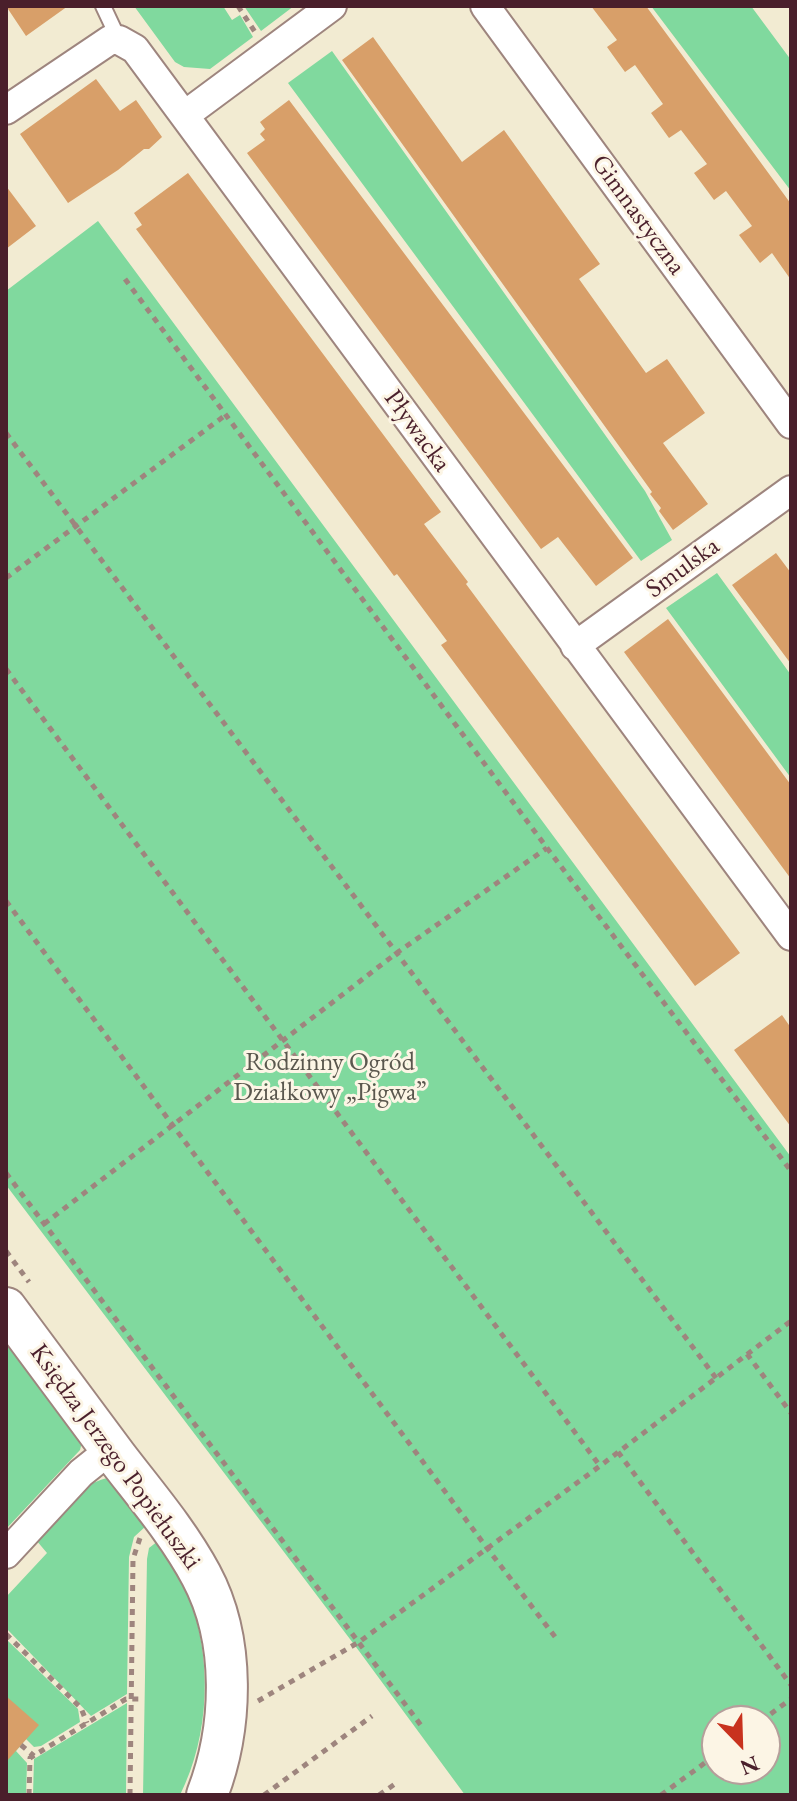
<!DOCTYPE html>
<meta charset="utf-8">
<style>
body{margin:0}
#map{position:relative;width:797px;height:1801px;overflow:hidden;background:#f2ebd2;font-family:"EB Garamond",serif}
canvas{display:block}
.frame{position:absolute;inset:0;border:8px solid #4a1f2b;pointer-events:none}
.north{position:absolute;left:701px;top:1705px;width:80px;height:80px;box-sizing:border-box;background:#fcf5e5;border:2px solid #b59f9b;border-radius:50%;rotate:157deg;font-size:22px;font-weight:700;line-height:32px;text-align:center;color:#4a1f2b}
.north::after{content:'';display:block;margin:auto;width:28px;height:36px;background:#c8321e;clip-path:polygon(50% 0,100% 100%,50% 72%,0 100%)}
</style>
<div id="map">
<canvas width="797" height="1801"></canvas>
<div class="frame"></div>
<div class="north">N</div>
</div>
<script>
const ctx = document.querySelector('canvas').getContext('2d');
ctx.lineJoin = 'round';
function fillPath(path, color) {
  ctx.fillStyle = color;
  ctx.fill(path, 'evenodd');
}
function stroke(path, color, width, dash) {
  ctx.strokeStyle = color;
  ctx.lineWidth = width;
  ctx.lineCap = dash ? 'butt' : 'round';
  ctx.setLineDash(dash || []);
  ctx.stroke(path);
}
function write(font, color, halo, rows, align = 'center') {
  ctx.font = font + ' "EB Garamond",serif';
  ctx.lineWidth = 6;
  ctx.setLineDash([]);
  ctx.textBaseline = 'middle';
  ctx.strokeStyle = halo;
  ctx.fillStyle = color;
  for (const [text, x, y, turn = 0] of rows) {
    ctx.save();
    ctx.translate(x, y);
    ctx.rotate((+turn || 0) * Math.PI / 180);
    ctx.textAlign = isNaN(turn) ? turn : align;
    if (halo) ctx.strokeText(text, 0, 0);
    ctx.fillText(text, 0, 0);
    ctx.restore();
  }
}
fillPath(new Path2D(`
 M 134,6 L 223,6 L 232,20 L 240,15 L 253,37 L 210,69 L 184,67 L 175,62 Z
 M 244,6 L 294,6 L 261,31 Z
 M 651,6 L 751,6 L 791,60 L 791,191 Z
 M 332,51 L 645,491 L 672,540 L 641,561 L 288,83 Z
 M 98,221 L 791,1157 L 791,1795 L 465,1795 L 359,1651 L 6,1185 L 6,291 ZM 717,1721 L 765,1721 L 765,1769 L 717,1769 Z
 M 717,573 L 791,675 L 791,778 L 666,608 Z
 M 6,1340 L 82,1442 L 80,1450 L 6,1529 Z
 M 107,1478 L 117,1482 L 146,1526 L 134,1537 L 129,1557 L 127,1694 L 91,1716 L 6,1628 L 6,1597 L 47,1553 L 36,1540 C 55,1515 75,1486 107,1478 Z
 M 158,1541 C 169,1559 181,1576 188,1595 C 213,1657 210,1735 180,1795 L 143,1795 L 147,1559 L 149,1548 Z
 M 6,1639 L 78,1709 L 80,1722 L 41,1746 L 34,1747 L 26,1739 L 16,1751 L 27,1763 L 26,1795 L 6,1795 Z
 M 127,1703 L 126,1795 L 33,1795 L 34,1759 Z`), '#80d99e');
fillPath(new Path2D(`
 M 6,6 L 68,6 L 26,36 Z
 M 591,6 L 646,6 L 685,59 L 791,204 L 791,280 L 772,253 L 760,263 L 739,235 L 752,226 L 726,191 L 714,200 L 694,173 L 707,164 L 681,130 L 669,138 L 651,113 L 663,104 L 635,65 L 625,72 L 617,61 L 607,47 L 617,40 Z
 M 373,37 L 462,162 L 504,130 L 600,264 L 579,279 L 646,373 L 667,359 L 705,413 L 663,443 L 708,504 L 673,530 L 659,511 L 661,508 L 650,494 L 652,492 L 342,60 Z
 M 96,79 L 120,111 L 136,100 L 162,137 L 149,149 L 144,149 L 118,170 L 68,203 L 20,134 Z
 M 289,100 L 633,558 L 596,586 L 558,537 L 541,549 L 247,153 L 265,140 L 260,134 L 265,129 L 260,122 Z
 M 188,173 L 441,512 L 424,524 L 468,582 L 466,584 L 740,953 L 695,986 L 441,645 L 447,641 L 397,574 L 394,576 L 136,229 L 142,225 L 134,213 Z
 M 6,186 L 36,226 L 6,249 Z
 M 776,553 L 791,573 L 791,664 L 732,585 Z
 M 668,619 L 791,785 L 791,879 L 624,652 Z
 M 782,1015 L 791,1028 L 791,1127 L 734,1050 Z
 M 6,1696 L 39,1725 L 6,1762 Z`), '#d89f69');
const lane = new Path2D(`
 M 103,6 L 119,40`);
const street = new Path2D(`
 M 485,6 L 791,424
 M 6,110 L 110,40 L 119,40 L 135,49 L 791,936
 M 185,115 L 332,6
 M 575,646 L 791,490
 M 6,1554 L 81,1473 L 111,1449`);
const secondary = new Path2D(`
 M 6,1308 C 43,1357 79,1407 116,1456 C 145,1494 178,1532 201,1575 C 236,1640 233,1728 207,1795`);
stroke(lane, '#9e857e', 18);
stroke(street, '#9e857e', 32);
stroke(secondary, '#9e857e', 44);
stroke(new Path2D(`
 M 238,6 L 255,32
 M 125,279 L 547,848 L 791,1171
 M 6,433 L 716,1378
 M 6,578 L 227,414
 M 6,669 L 600,1466
 M 6,901 L 487,1548 L 556,1638
 M 6,1173 L 423,1728
 M 44,1224 L 398,952 L 547,848
 M 6,1251 L 29,1282
 M 747,1354 L 791,1413
 M 618,1452 L 791,1685
 M 6,1634 L 81,1708 L 87,1723
 M 258,1701 L 359,1642 L 600,1466 L 791,1321
 M 761,1721 L 791,1699
 M 21,1745 L 34,1756
 M 29,1795 L 30,1758 L 126,1699 L 140,1699
 M 130,1795 L 133,1559 L 140,1538
 M 264,1795 L 372,1716
 M 379,1795 L 395,1784
 M 661,1795 L 717,1754`), '#9e857e', 5, [6, 6]);
stroke(lane, '#fff', 14);
stroke(street, '#fff', 28);
stroke(secondary, '#fff', 40);
write('26px', '#4a1f2b', '#fcf5e5', [
 ["Gimnastyczna",638,215,54],
 ["Pływacka",417,431,54],
 ["Smulska",683,568,-36],
 ["Księdza Jerzego Popiełuszki",115,1457,54]
]);
write('26px', '#5a574e', '#fcf5e5', [
 ["Rodzinny Ogród",330,1063],
 ["Działkowy „Pigwa”",330,1093]
]);
</script>
